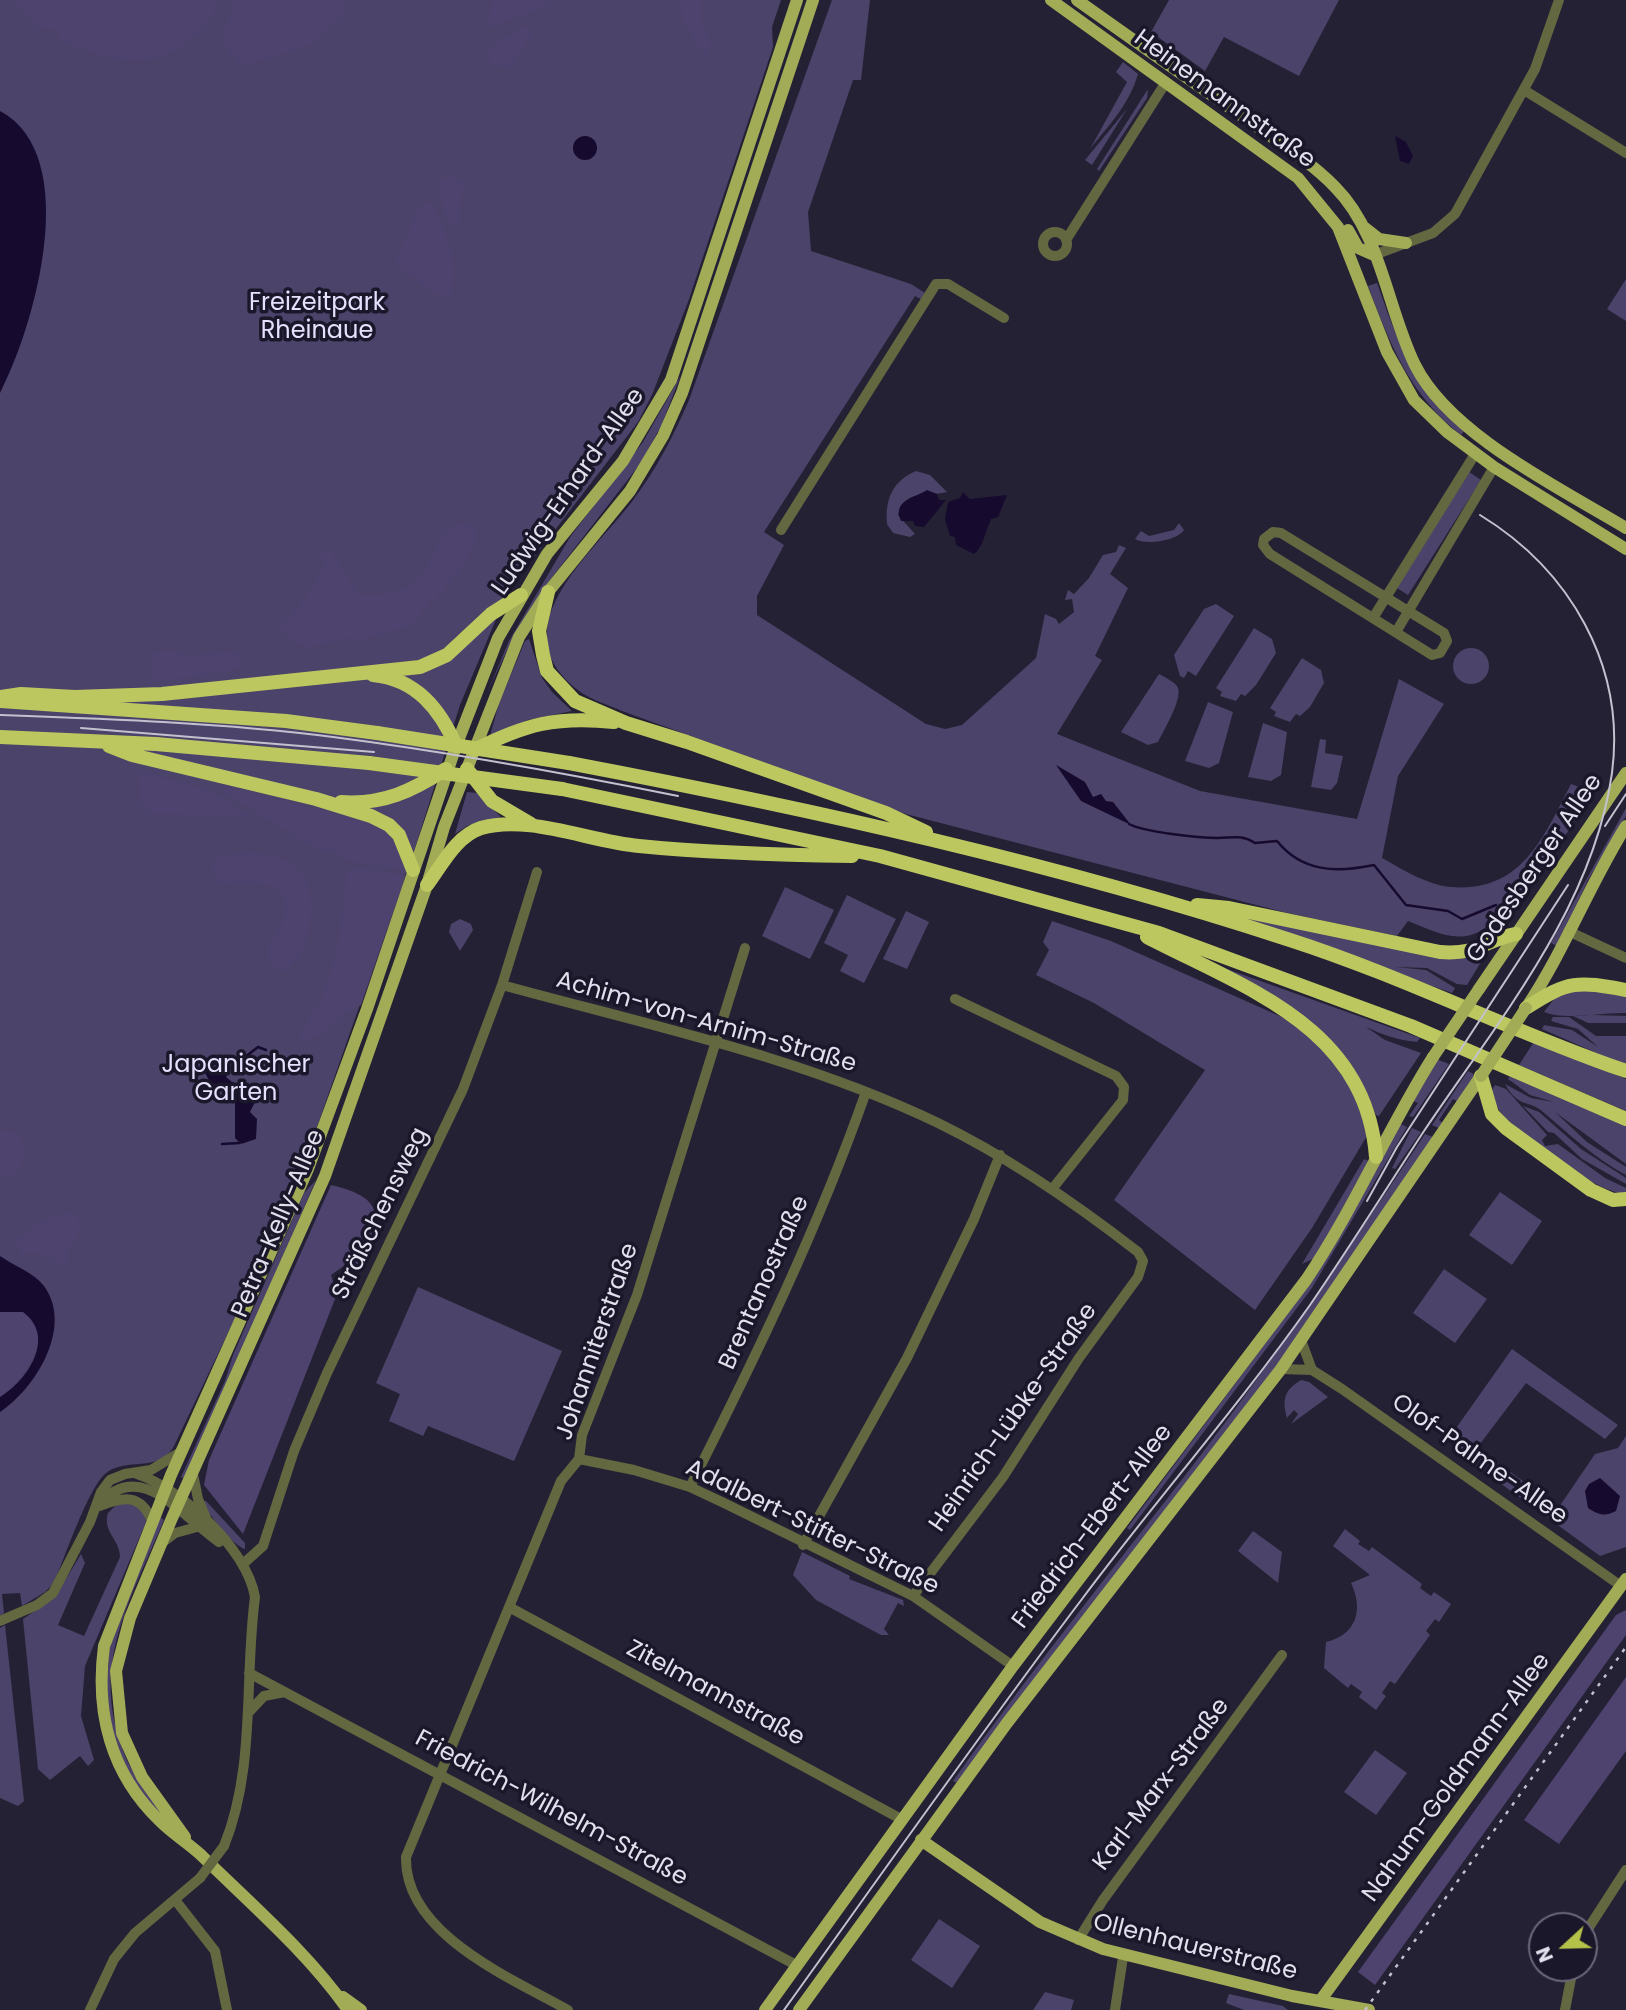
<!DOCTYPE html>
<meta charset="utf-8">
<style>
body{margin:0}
#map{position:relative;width:1626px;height:2010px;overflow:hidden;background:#252134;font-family:Poppins,sans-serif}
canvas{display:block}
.north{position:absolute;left:1528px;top:1912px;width:70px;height:70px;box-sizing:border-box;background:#1b172a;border:2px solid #6b6778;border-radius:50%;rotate:248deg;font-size:19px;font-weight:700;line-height:28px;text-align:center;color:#e2e0ed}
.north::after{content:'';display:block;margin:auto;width:24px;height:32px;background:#b5c249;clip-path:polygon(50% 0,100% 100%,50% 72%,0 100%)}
</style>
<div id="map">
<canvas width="1626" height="2010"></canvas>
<div class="north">N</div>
</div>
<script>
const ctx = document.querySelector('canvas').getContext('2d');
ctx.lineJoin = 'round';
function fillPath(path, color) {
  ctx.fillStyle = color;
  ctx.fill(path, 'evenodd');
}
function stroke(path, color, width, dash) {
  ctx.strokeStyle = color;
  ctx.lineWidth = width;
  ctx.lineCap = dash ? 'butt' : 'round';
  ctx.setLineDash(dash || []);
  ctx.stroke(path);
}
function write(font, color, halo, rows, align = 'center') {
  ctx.font = font + ' Poppins,sans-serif';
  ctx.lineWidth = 7;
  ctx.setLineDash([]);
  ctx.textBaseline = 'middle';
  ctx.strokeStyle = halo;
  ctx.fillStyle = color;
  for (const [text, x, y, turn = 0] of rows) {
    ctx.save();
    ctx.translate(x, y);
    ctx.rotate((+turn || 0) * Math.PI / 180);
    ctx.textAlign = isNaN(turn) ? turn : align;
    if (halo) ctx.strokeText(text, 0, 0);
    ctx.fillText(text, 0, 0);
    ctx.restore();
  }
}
fillPath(new Path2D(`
 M 0,0 L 781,0 L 772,27 L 773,47 L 688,302 L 652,395 L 638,422 L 508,591 L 460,705 L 416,845 L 312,1141 L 246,1295 L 174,1446 C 159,1474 125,1456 105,1474 C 88,1489 64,1559 54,1583 L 45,1592 L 22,1606 L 20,1593 L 2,1594 L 4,1613 L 0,1616 Z
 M 832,0 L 870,0 L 861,80 L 853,80 L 808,212 L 811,251 L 911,284 L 925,293 L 921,299 L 915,296 L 764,532 L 784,545 L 757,596 L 757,615 L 926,724 L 945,729 L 962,725 L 1036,658 L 1045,614 L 1056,619 L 1059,624 L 1074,612 L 1072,599 L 1065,600 L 1068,590 L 1074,594 L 1089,578 L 1103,555 L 1116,552 L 1119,545 L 1126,548 L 1110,574 L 1128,588 L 1095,656 L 1102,660 L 1057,734 L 1200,791 L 1357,819 L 1399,679 L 1444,704 L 1398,776 L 1382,858 C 1402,869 1427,885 1451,887 C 1522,893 1544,836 1571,784 L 1592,792 C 1572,828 1507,931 1466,936 C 1446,939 1426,928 1408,921 L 1397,936 L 1287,913 L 906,814 L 622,711 C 609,705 594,701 582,693 C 496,632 589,557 631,503 C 656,470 673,437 689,400 Z
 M 1169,0 L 1339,0 L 1299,76 L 1224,37 L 1205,71 L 1151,32 Z
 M 1123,62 L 1138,74 C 1129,105 1109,125 1090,149 L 1127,82 L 1116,72 Z
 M 1148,89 L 1147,98 L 1099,171 L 1097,169 Z
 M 1127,109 L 1092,165 L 1085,160 Z
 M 1626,279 L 1626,321 L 1607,309 Z
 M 1377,283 C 1397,340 1415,391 1464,431 L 1461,435 C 1409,394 1391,346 1368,286 Z
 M 681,375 L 661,426 L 640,464 L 550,580 L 509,646 L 487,693 L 509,641 L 570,537 L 643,442 Z
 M 916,471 L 930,475 L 947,492 C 929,497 904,488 898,515 L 915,534 L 910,537 L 893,533 L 887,524 C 885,500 892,481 916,471 Z
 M 1469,472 L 1481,480 L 1408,595 L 1397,588 Z
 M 1179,523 L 1184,530 C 1178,540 1146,546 1135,539 L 1141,531 L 1149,536 L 1174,530 Z
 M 1216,604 L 1234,616 L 1196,676 L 1188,671 L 1184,678 L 1180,676 L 1174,655 L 1204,609 Z
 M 1254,628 L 1272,639 L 1276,653 L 1256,685 L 1245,696 L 1241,694 L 1236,701 L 1220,696 L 1222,692 L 1216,688 Z
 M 529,639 L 542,678 L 552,692 L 572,711 L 528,720 L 490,736 L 499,703 L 525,641 Z
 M1453 666a18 18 0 1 1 36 0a18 18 0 1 1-36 0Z
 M 1302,658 L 1321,670 L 1324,683 L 1310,707 L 1300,716 L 1296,714 L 1290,722 L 1274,716 L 1276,712 L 1270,708 Z
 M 1159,674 C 1164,677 1176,682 1178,688 C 1182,700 1164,730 1158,742 L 1148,745 L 1121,732 Z
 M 1208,702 L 1233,712 L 1219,763 L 1209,768 L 1185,761 Z
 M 1263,723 L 1287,732 L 1281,775 L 1271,781 L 1248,777 Z
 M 1320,739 L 1326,740 L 1325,753 L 1343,756 L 1337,783 L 1331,790 L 1311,787 Z
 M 467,792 L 477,793 L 501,817 L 467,826 L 455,834 Z
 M 1626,808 L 1626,816 L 1588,880 L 1557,946 L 1551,943 Z
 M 785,887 L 834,910 L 810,959 L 762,936 Z
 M 847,895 L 896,919 L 864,983 L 840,971 L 848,955 L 824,943 Z
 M 906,911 L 929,922 L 907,969 L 883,959 Z
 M 1229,914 L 1471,957 L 1484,957 L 1467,985 L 1457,984 L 1427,968 L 1396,967 L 1426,970 L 1455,988 L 1452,993 Z
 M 460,919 L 471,924 L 473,930 L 460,951 L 449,932 L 451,924 Z
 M 1052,921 L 1111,941 L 1293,1022 L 1324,1050 L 1347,1077 L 1368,1134 L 1312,1228 L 1255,1310 L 1114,1200 L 1205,1070 L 1094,1003 L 1036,975 L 1049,950 L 1043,942 Z
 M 1224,968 L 1420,1038 L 1417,1042 C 1397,1040 1383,1035 1366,1027 L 1385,1040 L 1421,1053 L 1379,1116 L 1376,1115 C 1346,1034 1295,1009 1224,968 Z
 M 1585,989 L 1626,997 L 1626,1013 C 1601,1012 1567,1021 1544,1012 L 1557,995 Z
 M 1594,1015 L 1626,1016 L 1626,1023 L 1588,1023 L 1573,1016 Z
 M 1553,1017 L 1569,1017 L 1596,1036 L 1626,1036 L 1626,1066 L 1542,1029 L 1544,1025 L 1572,1030 L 1598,1047 L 1578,1029 L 1551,1021 Z
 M 1535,1040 L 1626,1079 L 1626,1111 L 1519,1065 Z
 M 1436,1059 L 1449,1064 L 1413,1117 L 1409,1116 L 1418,1103 L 1411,1100 Z
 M 1468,1071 L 1475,1075 L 1457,1101 L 1453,1099 L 1439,1120 L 1443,1123 L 1439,1128 L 1432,1125 Z
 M 1511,1074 L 1626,1124 L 1626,1164 L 1555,1112 L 1587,1142 L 1626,1167 L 1626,1175 C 1594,1158 1569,1134 1542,1111 C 1529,1100 1518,1108 1505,1084 L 1531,1098 L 1554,1102 L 1530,1095 L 1508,1079 Z
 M 1495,1085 L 1506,1089 L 1547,1135 L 1542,1140 L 1545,1146 L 1558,1144 L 1605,1178 L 1626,1188 L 1626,1194 C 1599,1194 1523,1138 1504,1116 C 1497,1109 1494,1102 1490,1093 Z
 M 1523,1106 L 1539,1112 L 1581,1149 L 1626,1178 L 1626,1184 L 1582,1159 L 1554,1133 L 1548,1132 Z
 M 1398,1123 L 1407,1127 L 1312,1288 L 1130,1530 L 1127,1528 L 1309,1285 Z
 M 1412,1128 L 1421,1132 L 1395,1169 L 1392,1168 Z
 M 1425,1134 L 1433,1137 L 1309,1323 L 957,1783 L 953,1781 C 1030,1671 1115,1567 1197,1460 C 1278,1354 1352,1244 1425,1134 Z
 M 1364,1159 L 1369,1161 L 1315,1258 L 1302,1264 Z
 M 316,1180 L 186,1479 L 181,1477 L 225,1381 L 233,1355 L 304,1193 Z
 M 1500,1192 L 1542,1221 L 1512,1265 L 1469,1235 Z
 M 1444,1269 L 1487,1299 L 1455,1343 L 1413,1313 Z
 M 418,1287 L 562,1351 L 514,1461 L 428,1426 L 423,1436 L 389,1421 L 400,1394 L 376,1383 Z
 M 1512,1349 L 1618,1425 L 1605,1439 L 1526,1383 L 1477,1448 L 1559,1507 L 1595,1454 L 1618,1448 L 1626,1436 L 1626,1547 L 1600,1556 L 1551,1520 L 1555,1513 L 1550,1519 L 1461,1455 L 1454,1431 Z
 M 1301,1380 L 1309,1382 L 1328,1397 L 1291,1424 L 1298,1414 L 1294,1410 L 1287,1418 C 1282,1400 1284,1390 1301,1380 Z
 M 202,1501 L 206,1501 L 245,1543 L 245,1549 C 232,1545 208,1514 202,1501 Z
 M 133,1502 L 145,1513 L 146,1522 L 85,1666 L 81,1716 L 94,1760 L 88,1766 L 80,1756 L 50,1780 L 38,1769 L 23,1619 L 48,1602 L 61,1587 L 81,1554 L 85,1563 L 58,1625 L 84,1636 L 120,1557 C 120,1539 102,1532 108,1513 L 118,1503 Z
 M 159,1516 L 164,1520 C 129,1604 88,1666 126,1758 C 133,1774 164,1812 164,1820 L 132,1779 L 115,1743 L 106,1702 L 108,1651 Z
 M 1345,1529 L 1360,1541 L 1358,1544 L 1369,1551 L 1372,1547 L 1422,1584 L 1420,1588 L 1431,1596 L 1434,1592 L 1451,1604 L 1439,1622 L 1435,1619 L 1426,1631 L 1430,1635 L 1395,1684 L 1390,1681 L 1382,1693 L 1386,1696 L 1376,1710 L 1359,1697 L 1362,1692 L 1351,1684 L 1348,1688 L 1324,1668 L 1326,1642 C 1356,1635 1364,1610 1351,1583 L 1370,1575 L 1333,1546 Z
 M 1253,1531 L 1282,1552 L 1278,1583 L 1238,1551 Z
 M 802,1552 L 850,1576 L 849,1579 L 903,1600 L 904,1606 L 898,1603 L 884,1629 L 889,1635 L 881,1635 L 816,1600 L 793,1575 Z
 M 5,1625 L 24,1801 L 18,1806 L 0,1798 L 0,1628 Z
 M 1375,1750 L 1407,1773 L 1376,1815 L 1344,1792 Z
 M 939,1919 L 980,1946 L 952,1988 L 911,1960 Z
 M 1045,1992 L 1074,2000 L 1071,2010 L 1033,2010 Z
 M 1229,1994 L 1283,2006 L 1288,2010 L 1244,2010 L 1226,2003 Z`), '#4b4369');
fillPath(new Path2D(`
 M 13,0 L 218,0 C 216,14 209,23 199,32 C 157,75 108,63 59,39 L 57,34 L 61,30 L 37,28 Z
 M 233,0 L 345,0 L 344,15 L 310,45 L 242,67 C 238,58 226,53 223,45 C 218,32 234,17 233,0 Z
 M 492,0 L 552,0 L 530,13 L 487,28 Z
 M 680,0 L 701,0 L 701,18 L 712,47 L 705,56 L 682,22 Z
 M 527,24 L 533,33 L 509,68 L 491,64 L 488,59 L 489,48 Z
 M 451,173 L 464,183 L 457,232 L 445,214 L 437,184 Z
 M 432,201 C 445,231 463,268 448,300 L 424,288 L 395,261 L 420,205 Z
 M 456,523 L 474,526 C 485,553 438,595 422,612 C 416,618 421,621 414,625 L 358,641 L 349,638 L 308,648 L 293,642 L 279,626 C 300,606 316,588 325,560 L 318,558 L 319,552 L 325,549 C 343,559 346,583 364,595 C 399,595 418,587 434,554 C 440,541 443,531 456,523 Z
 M 170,649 L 185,656 L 234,651 L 243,659 L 242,665 L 234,670 L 151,683 L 151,654 Z
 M 138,770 L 215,792 L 249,816 L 151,814 L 140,802 Z
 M 226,787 L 370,823 L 394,837 L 405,870 L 346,861 L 334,850 L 318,850 L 224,793 Z
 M 250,852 C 262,855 282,856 292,863 C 323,883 314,951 286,970 L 278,970 L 268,957 L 267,948 C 307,895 278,875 221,885 C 212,875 211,869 216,857 Z
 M 355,867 L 405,875 L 403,884 L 361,1005 C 340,1013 322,1042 302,1041 L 300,1033 C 306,1022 315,1011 320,1000 C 340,961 341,915 346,873 Z
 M 0,1129 L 18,1133 C 28,1150 27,1169 8,1179 L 0,1175 Z
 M 331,1185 C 390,1199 379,1219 361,1266 L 351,1261 L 331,1275 L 337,1294 L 243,1534 L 204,1485 L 209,1460 Z
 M 68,1212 L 76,1215 C 86,1229 77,1236 70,1247 C 66,1252 68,1258 66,1264 L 60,1265 C 49,1251 35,1254 20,1254 L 14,1241 L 17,1238 L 49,1217 Z
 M 16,1310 C 65,1323 24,1382 0,1397 L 0,1312 Z
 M 1626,1610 L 1626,1635 L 1375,1985 L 1358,1972 L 1616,1615 Z
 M 1626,1677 L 1626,1751 L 1559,1844 L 1524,1820 Z`), '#4d436e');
fillPath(new Path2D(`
 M 0,111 C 84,156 34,328 0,393 Z
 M573 148a12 12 0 1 1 24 0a12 12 0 1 1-24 0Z
 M 1395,136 L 1406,142 L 1413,156 L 1409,164 L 1400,161 Z
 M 927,490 L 937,494 L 939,500 L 946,500 L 924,527 L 915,526 L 913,521 L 901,521 C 892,500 915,498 927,490 Z
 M 963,492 L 970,499 L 1007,495 L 998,517 L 991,519 C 986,530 983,547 974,554 L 956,545 L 955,537 L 950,536 L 945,519 L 948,502 L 960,498 Z
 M 1056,765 L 1085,782 L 1093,797 L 1101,794 L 1106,801 L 1113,802 L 1131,825 L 1081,801 Z
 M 209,1066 L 219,1070 L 232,1067 L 226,1077 L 232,1082 L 254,1088 L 257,1098 L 250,1112 L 257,1119 L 256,1139 L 241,1144 L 235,1138 L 235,1103 L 223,1095 L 228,1093 L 225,1086 L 211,1084 L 204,1071 Z
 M 0,1256 C 14,1266 33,1272 44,1286 C 74,1327 35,1389 0,1412 L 0,1397 C 27,1381 57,1337 23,1312 L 0,1312 Z
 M 1600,1478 L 1620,1496 L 1616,1511 C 1604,1517 1599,1515 1588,1508 L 1585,1491 L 1589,1484 Z`), '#160a2f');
stroke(new Path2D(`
 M 1129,824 C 1143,832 1200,838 1218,838 C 1232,838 1242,834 1255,843 L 1277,841 C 1302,872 1336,873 1374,865 L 1406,905 L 1448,911 L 1462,919 L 1496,905
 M 209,1066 L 220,1061 L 237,1063
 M 232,1067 L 258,1047 L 266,1050
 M 222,1144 L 239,1143`), '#160a2f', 2.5);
stroke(new Path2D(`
 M 1524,90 L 1626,153
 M1043 244a12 12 0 1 1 24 0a12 12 0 1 1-24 0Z
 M 1066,240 L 1166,82
 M 1374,255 L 1433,233 L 1455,214 L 1535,69 L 1559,0
 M 781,530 L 936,284 L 948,284 L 1004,318
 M 1273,532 L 1281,533 L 1444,633 L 1447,641 L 1440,653 L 1432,655 L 1270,554 L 1263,545 L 1264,539 Z
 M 1373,618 L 1475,454
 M 1396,632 L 1494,467
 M 1568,931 L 1626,958
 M 502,985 C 648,1025 801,1057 938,1123 C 1010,1158 1075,1203 1138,1252 L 1143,1261 L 1138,1277 L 1079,1358 L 1003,1477 L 913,1596
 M 955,999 L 1116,1076 L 1124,1087 L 1123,1100 L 1053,1188
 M 1301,1340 L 1312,1370
 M 1281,1369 L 1312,1370 L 1342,1389 L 1621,1586
 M 579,1459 L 634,1470 L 690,1487 L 724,1503 L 913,1596 L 1013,1666
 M 137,1474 C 182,1489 247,1549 255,1597 C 244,1680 256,1767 224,1846
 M 193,1474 L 198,1499 L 206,1518
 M 690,1487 C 756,1356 817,1231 866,1092
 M 99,1505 C 140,1456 182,1517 219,1542
 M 100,1506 C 124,1496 141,1494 152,1521
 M 163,1542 L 175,1533 L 197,1527
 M 803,1545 L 907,1358 L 974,1219 L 1000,1155
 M 243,1564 L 263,1546 L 294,1451 L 327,1373 L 463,1089 L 502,985 L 537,872
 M 509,1607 L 901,1819
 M 0,1621 L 37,1605 L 53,1593 L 90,1522 L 101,1492 L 110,1480 L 125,1474 L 151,1470 L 182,1451
 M 249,1673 L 796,1965
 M 248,1713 L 264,1696 L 285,1692
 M 176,1901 L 215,1951 L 227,2010
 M 1584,1935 L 1626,1870
 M 1078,1940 L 1103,1900 L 1282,1655
 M 90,2010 L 114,1959 L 135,1933 L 200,1878
 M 568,2010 C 511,1978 404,1934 406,1857 L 561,1481 L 579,1459 L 582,1435 L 637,1295 L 745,948
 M 1115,2010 L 1123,1957
 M 1565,2010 L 1573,1968`), '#636841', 10);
stroke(new Path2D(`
 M 1051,0 L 1298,178 L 1338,227 L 1387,352 L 1414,400 L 1447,432 L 1494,467 L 1626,549
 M 1077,0 C 1132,39 1187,78 1242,116 C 1273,139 1308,159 1335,187 C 1381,233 1387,308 1415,365 C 1450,435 1560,488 1626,528
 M 1365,228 L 1379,239 L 1406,243
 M 1348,230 L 1358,248 L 1374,255
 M 1479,989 L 1626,773
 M 1526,1008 C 1565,950 1589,885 1626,826
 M 185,1837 L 142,1777 L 122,1733 L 116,1671 L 130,1618 L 172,1518 L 325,1176 L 427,885 L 444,827 L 519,637 L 548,592 L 630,491 L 663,436 L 682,393 L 813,0
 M 921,1840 L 1040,1922 L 1103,1949 L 1292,1996 L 1369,2010
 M 343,1997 L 361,2010
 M 1320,2001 L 1626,1579
 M 348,2010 C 308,1953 251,1904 201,1855 C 188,1843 173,1834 160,1821 C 111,1774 95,1713 104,1646 L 171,1475 L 308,1169 L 367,1009 L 456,746 L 498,638 L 547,554 L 623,461 L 671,380 L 797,0
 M 765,2010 L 1013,1666 L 1306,1280 C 1354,1209 1387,1130 1433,1057
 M 799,2010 L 1007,1723 L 1281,1369 L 1481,1076`), '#a2ac57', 12);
stroke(new Path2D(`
 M 548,592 L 539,631 L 543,655 L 547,671 L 575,701 L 626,723 L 687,742 L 886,813 L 926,832
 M 373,675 C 416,679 440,709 456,746
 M 0,697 L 21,694 L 75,697 L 162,694 L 420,667 L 447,655 L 491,614 L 521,595
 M 1,701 L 286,721 L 377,733
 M 0,737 L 156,744 L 369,763
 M 109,746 L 132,755 L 316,799 L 371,816 L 389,825 L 399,835 L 413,870
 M 474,750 C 526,724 556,716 614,722
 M 569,763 C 812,809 1055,863 1290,940 C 1405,977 1512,1032 1626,1071
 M 467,769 L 492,801 L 531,824
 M 562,789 L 880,856 L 1159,933 L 1411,1026 L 1626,1119
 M 341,802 C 383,805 412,791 446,769
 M 427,885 C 442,865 456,836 481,828 C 528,814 591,842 639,846 C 710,853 782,855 852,856
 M 1197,905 L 1229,908 L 1440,952 C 1480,955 1484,940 1516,934
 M 1147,937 C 1247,989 1366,1027 1376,1157
 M 1526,1008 C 1569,980 1577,981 1626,990
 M 1481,1076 L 1492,1114 L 1506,1128 L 1591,1190 L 1613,1200 L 1626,1199`), '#bcc75f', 14);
stroke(new Path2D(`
 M 0,715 C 111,719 223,723 333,737 C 449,752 564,773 678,796
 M 81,728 L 374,752
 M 1605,826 L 1626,794
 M 1367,1201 L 1397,1147 L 1568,885
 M 784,2010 C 883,1872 980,1734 1082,1599 C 1156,1500 1238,1407 1310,1305 C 1349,1248 1386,1189 1424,1131 C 1498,1021 1593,908 1612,773 C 1626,666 1570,570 1480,515`), '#c3c1cf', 2);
stroke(new Path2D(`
 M 1365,2010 L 1626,1647`), '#c3c1cf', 2.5, [3.5, 7]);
stroke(new Path2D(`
 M 200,1878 L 224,1846`), '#636841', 10);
stroke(new Path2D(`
 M 1433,1057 L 1479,989
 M 1481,1076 L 1526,1008`), '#a2ac57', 12);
stroke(new Path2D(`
 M 377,733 L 569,763
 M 369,763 L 562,789`), '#bcc75f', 14);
write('24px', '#e2e0ed', '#1b172a', [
 ["Heinemannstraße",1224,100,36],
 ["Ludwig-Erhard-Allee",569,492,-55],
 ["Godesberger Allee",1535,869,-56],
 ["Achim-von-Arnim-Straße",706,1023,16],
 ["Sträßchensweg",381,1214,-64],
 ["Petra-Kelly-Allee",279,1224,-67],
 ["Brentanostraße",765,1283,-66],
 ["Johanniterstraße",598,1342,-71],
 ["Heinrich-Lübke-Straße",1014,1418,-55],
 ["Olof-Palme-Allee",1479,1460,35],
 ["Friedrich-Ebert-Allee",1093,1527,-53],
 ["Adalbert-Stifter-Straße",812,1528,26],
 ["Zitelmannstraße",715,1694,28],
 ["Nahum-Goldmann-Allee",1457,1778,-54],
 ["Karl-Marx-Straße",1162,1785,-53],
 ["Friedrich-Wilhelm-Straße",551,1809,28],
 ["Ollenhauerstraße",1195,1948,14]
]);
write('24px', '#e4e0fd', '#1b172a', [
 ["Freizeitpark",317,304],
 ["Rheinaue",317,332],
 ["Japanischer",236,1066],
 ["Garten",236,1094]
]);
</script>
